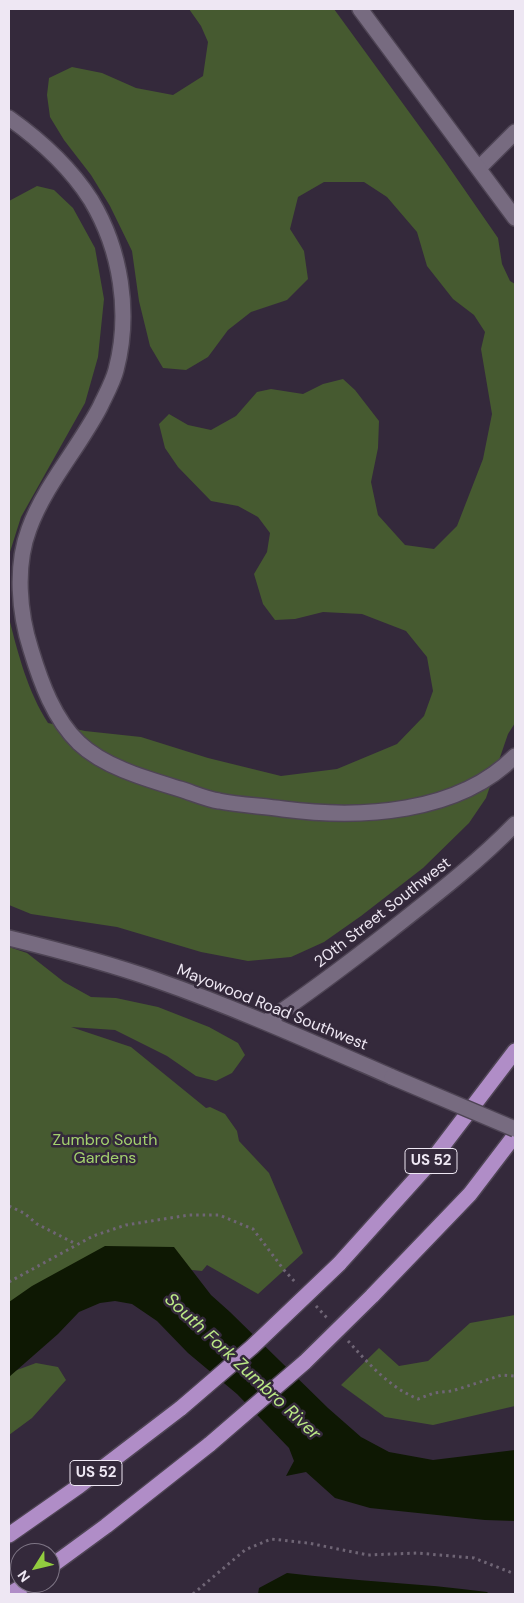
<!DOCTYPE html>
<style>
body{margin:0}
#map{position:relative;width:524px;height:1603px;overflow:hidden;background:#34293b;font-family:"DM Sans",sans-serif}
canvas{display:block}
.frame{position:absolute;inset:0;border:10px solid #eee7f3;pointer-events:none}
.north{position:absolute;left:10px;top:1543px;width:50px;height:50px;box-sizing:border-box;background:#34293b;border:1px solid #7e7585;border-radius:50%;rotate:234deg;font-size:14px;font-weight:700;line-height:20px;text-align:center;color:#eee7f3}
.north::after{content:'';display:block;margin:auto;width:18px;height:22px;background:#92cd3f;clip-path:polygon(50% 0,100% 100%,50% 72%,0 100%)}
</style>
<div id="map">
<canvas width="524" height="1603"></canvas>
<div class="frame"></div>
<div class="north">N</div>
</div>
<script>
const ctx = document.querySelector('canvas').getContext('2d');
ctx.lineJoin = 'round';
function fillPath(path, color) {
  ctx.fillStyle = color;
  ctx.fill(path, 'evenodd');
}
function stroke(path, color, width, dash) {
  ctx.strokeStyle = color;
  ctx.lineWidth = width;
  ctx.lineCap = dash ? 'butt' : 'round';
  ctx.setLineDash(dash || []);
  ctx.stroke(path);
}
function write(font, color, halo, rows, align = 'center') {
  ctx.font = font + ' "DM Sans",sans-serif';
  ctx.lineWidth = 5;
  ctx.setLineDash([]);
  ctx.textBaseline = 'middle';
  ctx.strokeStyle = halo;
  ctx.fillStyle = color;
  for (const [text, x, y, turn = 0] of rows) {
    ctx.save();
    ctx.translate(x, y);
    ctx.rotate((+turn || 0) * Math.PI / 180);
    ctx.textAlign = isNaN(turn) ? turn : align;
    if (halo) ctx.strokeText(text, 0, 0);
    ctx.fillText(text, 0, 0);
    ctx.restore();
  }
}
fillPath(new Path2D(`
 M 189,9 L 334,9 L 444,160 L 498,238 L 502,264 L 510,281 L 515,284 L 515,723 L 508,734 L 486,798 L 469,823 L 423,868 L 361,916 L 324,942 L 291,957 L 248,961 L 201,952 L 117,927 L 31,914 L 9,905 L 9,618 C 18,654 28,692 48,723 L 85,731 L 141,737 L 208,758 L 281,776 L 337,769 L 397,744 L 424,716 L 433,691 L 427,657 L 406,631 L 362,614 L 323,612 L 295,619 L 275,620 L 263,604 L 254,574 L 267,552 L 270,533 L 258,517 L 238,506 L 211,501 L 178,467 L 165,448 L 159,424 L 169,414 L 188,425 L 211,430 L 236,416 L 257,392 L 271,389 L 303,394 L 323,384 L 343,379 L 355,390 L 379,421 L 378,448 L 371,482 L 378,515 L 405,545 L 434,549 L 457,526 L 483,459 L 492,414 L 481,349 L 485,332 L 474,315 L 453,299 L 427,266 L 417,232 L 387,197 L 364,182 L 324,182 L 298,197 L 290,229 L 304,251 L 308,279 L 287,300 L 251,312 L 228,330 L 208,357 L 186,370 L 163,368 L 150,346 L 139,301 L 132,251 L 110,206 L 91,175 L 64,140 L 50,117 L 47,95 L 49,78 L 72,67 L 102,73 L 136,88 L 173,95 L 203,76 L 208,42 L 201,26 Z
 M 37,186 L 54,190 L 73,208 L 95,248 L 104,299 L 98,357 L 85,403 L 21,517 L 9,555 L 9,201 Z
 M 9,947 L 27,953 L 64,982 L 91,997 L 116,998 L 158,1007 L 209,1027 L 238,1043 L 245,1055 L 232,1073 L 216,1081 L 196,1076 L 167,1056 L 115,1030 L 71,1027 L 131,1047 L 206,1108 L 210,1107 L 225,1114 L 237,1131 L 239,1141 L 269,1173 L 303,1253 L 258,1294 L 207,1265 L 202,1271 L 173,1268 L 9,1312 Z
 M 515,1315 L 515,1406 L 433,1425 L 385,1417 L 341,1385 L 379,1348 L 399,1366 L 428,1361 L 470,1323 Z
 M 36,1363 L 58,1367 L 66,1380 L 32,1418 L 9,1435 L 9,1373 Z`), '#465a30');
fillPath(new Path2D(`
 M 105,1246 L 174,1247 L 211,1295 L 230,1312 L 328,1408 L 361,1437 L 389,1452 L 433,1460 L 515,1450 L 515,1521 L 485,1520 L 370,1508 L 335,1498 L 306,1472 L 286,1476 L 294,1461 L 289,1448 L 237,1394 L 188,1353 L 157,1321 L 132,1304 L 115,1301 L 100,1303 L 79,1312 L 58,1334 L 9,1377 L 9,1302 L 32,1286 Z
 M 287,1573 C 353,1581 420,1583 487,1592 L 489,1594 L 258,1594 L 259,1588 Z`), '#0e1803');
const minor = new Path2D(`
 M 9,118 C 40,140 70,167 91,200 C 121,250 131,313 116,370 C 113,382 105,396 100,407 C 78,449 45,485 29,529 C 15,566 19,613 31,650 C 41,683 54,719 79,743 C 104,767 147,779 180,789 C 193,793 206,799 219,801 C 240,805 262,806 283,809 C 360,819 458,814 515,756
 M 479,168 L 515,132`);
const tertiary = new Path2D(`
 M 360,9 L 515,218
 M 9,938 C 58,950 108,963 156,980 C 236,1008 314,1043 392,1077
 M 266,1022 C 309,993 350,962 391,930 C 434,896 477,863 515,824`);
const motorway = new Path2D(`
 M 339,1264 L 429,1164 L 515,1051
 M 372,1296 L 470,1194 L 515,1135
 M 9,1535 L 79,1486 L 181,1408
 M 50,1567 L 106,1526 L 210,1444
 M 10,1594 L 28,1583`);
stroke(minor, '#4e4454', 18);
stroke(tertiary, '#4e4454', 18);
stroke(motorway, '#4e4454', 18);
stroke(new Path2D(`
 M 9,1206 L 24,1213 L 37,1224 L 76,1244
 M 9,1282 L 93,1236 L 126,1225 L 189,1215 L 219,1215 L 253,1229 L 284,1270 L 297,1284
 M 316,1306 L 328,1319
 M 348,1341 C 369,1364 389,1387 418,1399 L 434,1393 L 452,1391 L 502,1375 L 515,1376
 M 193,1594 L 245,1550 L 271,1539 L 308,1543 L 368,1555 L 417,1553 L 474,1558 L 515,1574`), '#6f6575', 3, [2.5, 4]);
stroke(minor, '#776b80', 15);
stroke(tertiary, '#776b80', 15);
stroke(motorway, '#b08dc7', 15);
const tertiaryBridge = new Path2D(`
 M 392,1077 L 515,1129`);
const motorwayBridge = new Path2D(`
 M 181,1408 L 252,1347 L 339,1264
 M 210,1444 L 305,1362 L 372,1296`);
stroke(tertiaryBridge, '#4e4454', 18, []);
stroke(motorwayBridge, '#4e4454', 18, []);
stroke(tertiaryBridge, '#776b80', 15);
stroke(motorwayBridge, '#b08dc7', 15);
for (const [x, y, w] of [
 [431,1161,52],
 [96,1473,52]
]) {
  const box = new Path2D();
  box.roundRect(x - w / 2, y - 12.5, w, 25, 4);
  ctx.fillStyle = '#34293b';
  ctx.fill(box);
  stroke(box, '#eee7f3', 1);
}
write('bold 15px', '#eee7f3', null, [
 ["US 52",431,1161],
 ["US 52",96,1473]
]);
write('16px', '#eee7f3', '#34293b', [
 ["20th Street Southwest",383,913,-38],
 ["Mayowood Road Southwest",272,1008,22]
]);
write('16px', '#a3d16e', '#34293b', [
 ["Zumbro South",105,1141],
 ["Gardens",105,1159]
]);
write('italic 18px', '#bbea86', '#34293b', [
 ["South Fork Zumbro River",242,1367,43]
]);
</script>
